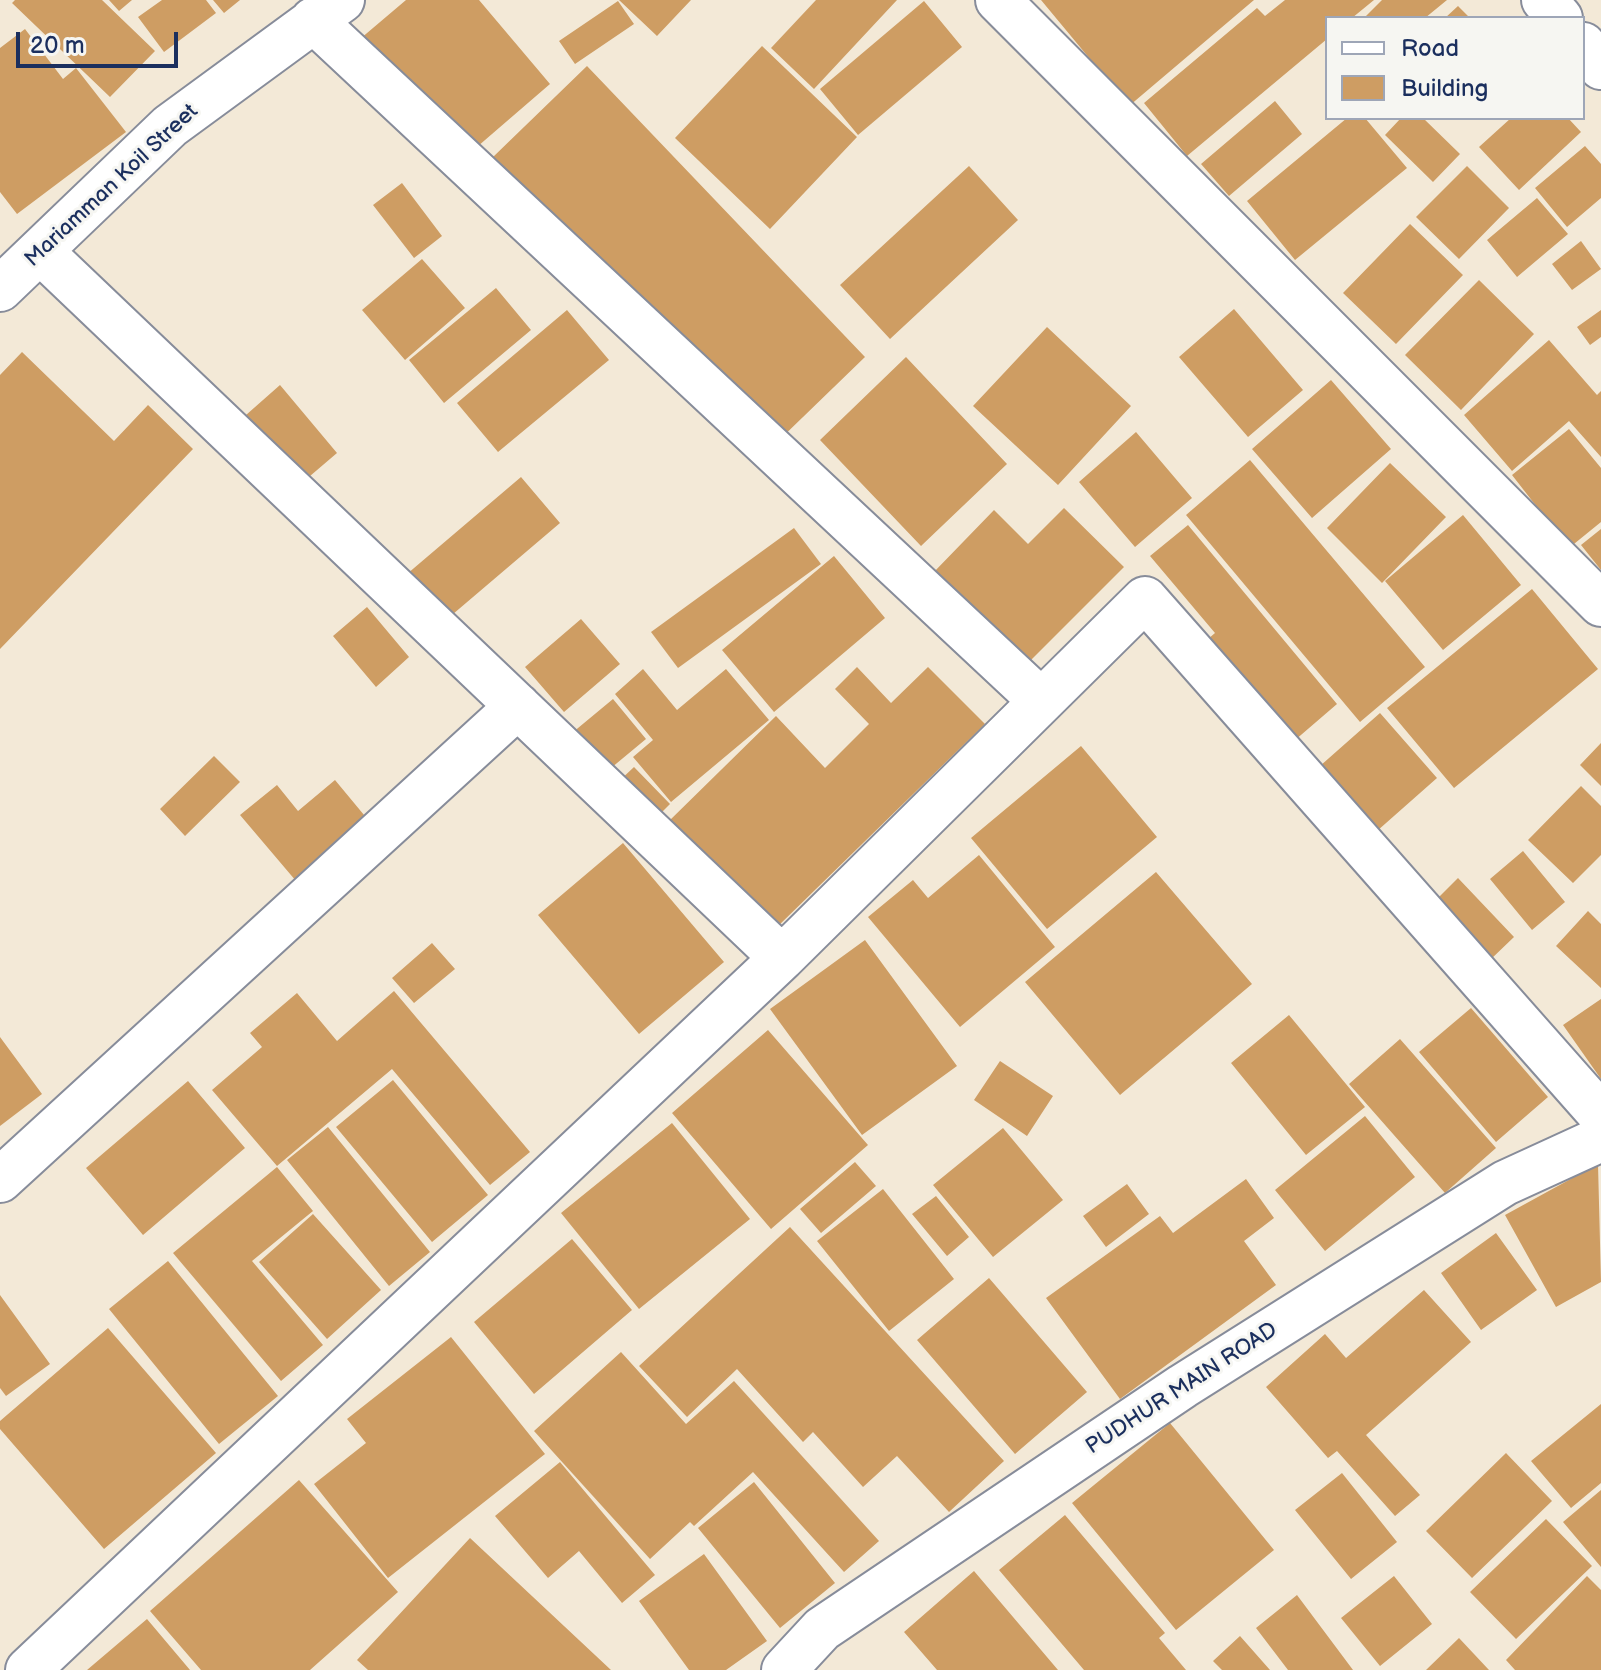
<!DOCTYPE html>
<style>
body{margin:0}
#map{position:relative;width:1601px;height:1670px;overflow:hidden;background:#f3e9d7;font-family:"Balsamiq Sans",sans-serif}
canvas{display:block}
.legend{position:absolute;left:1325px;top:16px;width:260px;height:104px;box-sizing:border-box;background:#f6f6f2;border:2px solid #9ea6b7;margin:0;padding:10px 14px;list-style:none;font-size:24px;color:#1b2f5e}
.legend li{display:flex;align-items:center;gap:16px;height:40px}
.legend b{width:40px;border:2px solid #9ea6b7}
.scale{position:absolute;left:16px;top:32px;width:162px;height:36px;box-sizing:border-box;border:4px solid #1b2f5e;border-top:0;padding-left:10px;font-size:24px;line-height:28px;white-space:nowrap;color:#1b2f5e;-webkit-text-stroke:6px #f6f6f2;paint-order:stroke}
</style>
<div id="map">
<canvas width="1601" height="1670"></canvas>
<ul class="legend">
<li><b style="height:10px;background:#fff"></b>Road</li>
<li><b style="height:22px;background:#ce9d63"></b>Building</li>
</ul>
<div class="scale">20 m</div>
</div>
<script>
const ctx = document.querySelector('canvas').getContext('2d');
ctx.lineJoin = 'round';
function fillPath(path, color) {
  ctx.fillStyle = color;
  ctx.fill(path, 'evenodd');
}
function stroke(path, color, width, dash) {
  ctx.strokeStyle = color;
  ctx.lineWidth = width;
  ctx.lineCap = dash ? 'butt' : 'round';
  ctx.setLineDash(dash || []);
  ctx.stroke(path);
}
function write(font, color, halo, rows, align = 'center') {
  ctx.font = font + ' "Balsamiq Sans",sans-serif';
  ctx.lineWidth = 6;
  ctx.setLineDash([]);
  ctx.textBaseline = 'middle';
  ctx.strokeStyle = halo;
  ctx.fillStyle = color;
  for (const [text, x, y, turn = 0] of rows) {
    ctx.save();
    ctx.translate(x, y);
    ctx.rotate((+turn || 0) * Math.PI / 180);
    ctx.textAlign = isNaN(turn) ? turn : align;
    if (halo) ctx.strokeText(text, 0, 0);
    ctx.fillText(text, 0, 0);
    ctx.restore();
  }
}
fillPath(new Path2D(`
 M 15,0 L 102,0 L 155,51 L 110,97 L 12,3 Z
 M 109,0 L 132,0 L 119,11 Z
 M 162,0 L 206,0 L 216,13 L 164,52 L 138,17 Z
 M 213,0 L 240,0 L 224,13 Z
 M 406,0 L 479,0 L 550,84 L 463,159 L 360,39 Z
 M 619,0 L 691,0 L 657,36 Z
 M 816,0 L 897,0 L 814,89 L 771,48 Z
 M 1041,0 L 1254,0 L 1129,106 Z
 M 1285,0 L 1374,0 L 1352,18 L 1327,18 L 1327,39 L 1187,156 L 1144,103 L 1257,8 L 1265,16 Z
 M 1382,0 L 1447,0 L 1425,18 L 1364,18 Z
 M 618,1 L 634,24 L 575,64 L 559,41 Z
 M 924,1 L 962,47 L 858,135 L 820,89 Z
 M 1458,6 L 1470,18 L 1445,18 Z
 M 25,29 L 63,79 L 76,68 L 126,132 L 17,214 L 0,192 L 0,48 Z
 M 762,46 L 857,137 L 770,229 L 675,138 Z
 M 587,66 L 865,357 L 772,447 L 493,157 Z
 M 1275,101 L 1302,134 L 1229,196 L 1201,164 Z
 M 1347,118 L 1365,118 L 1407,168 L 1295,260 L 1247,201 Z
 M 1401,118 L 1423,118 L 1460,154 L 1433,182 L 1385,135 Z
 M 1511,118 L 1568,118 L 1581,132 L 1519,190 L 1479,147 Z
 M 1585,146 L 1601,164 L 1601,198 L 1567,227 L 1535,188 Z
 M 969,166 L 1018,220 L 890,339 L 840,285 Z
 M 1467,166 L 1509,208 L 1459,259 L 1416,217 Z
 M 402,183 L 442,236 L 414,258 L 373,205 Z
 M 1537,198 L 1568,234 L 1517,277 L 1487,240 Z
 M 1410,224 L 1463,275 L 1396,344 L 1343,293 Z
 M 1581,241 L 1601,269 L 1572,290 L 1552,264 Z
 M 422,259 L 465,308 L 405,360 L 362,310 Z
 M 1479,280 L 1534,334 L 1461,410 L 1405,355 Z
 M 496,288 L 531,330 L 444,403 L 409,360 Z
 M 1234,309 L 1303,390 L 1248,437 L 1179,357 Z
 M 567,310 L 609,360 L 498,452 L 457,403 Z
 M 1601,310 L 1601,337 L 1590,345 L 1577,327 Z
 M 1047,327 L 1131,406 L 1058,485 L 973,406 Z
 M 1549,340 L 1597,395 L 1601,391 L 1601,457 L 1569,421 L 1512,471 L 1464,415 Z
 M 22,352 L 114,441 L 148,405 L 193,449 L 0,649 L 0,375 Z
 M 906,357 L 1007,464 L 921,546 L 820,440 Z
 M 1331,380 L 1391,449 L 1312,518 L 1252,449 Z
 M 280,385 L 337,453 L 303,482 L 246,415 Z
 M 1569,429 L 1601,468 L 1601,522 L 1569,548 L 1512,475 Z
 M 1136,432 L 1192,498 L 1135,547 L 1079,482 Z
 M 1250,460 L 1425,667 L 1360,722 L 1186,515 Z
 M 1390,463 L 1446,517 L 1382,583 L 1327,528 Z
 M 521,477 L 560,523 L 446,620 L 407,574 Z
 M 1064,508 L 1124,567 L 1026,665 L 933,573 L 994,510 L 1028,544 Z
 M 1463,515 L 1521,585 L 1443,650 L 1385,581 Z
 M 1188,525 L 1337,704 L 1287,747 L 1201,645 L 1215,633 L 1150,556 Z
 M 794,528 L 821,564 L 678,668 L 651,632 Z
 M 1601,529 L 1601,570 L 1581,545 Z
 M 834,556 L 885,618 L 774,712 L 722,650 Z
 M 1532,589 L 1598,669 L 1454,788 L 1387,708 Z
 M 367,607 L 409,657 L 376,687 L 333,636 Z
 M 581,619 L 620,664 L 564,712 L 525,667 Z
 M 857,667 L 891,703 L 928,667 L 985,724 L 774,930 L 668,822 L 776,716 L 825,768 L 869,724 L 835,689 Z
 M 643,669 L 677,710 L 726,669 L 769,720 L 671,802 L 633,757 L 653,740 L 615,694 Z
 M 613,699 L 646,739 L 605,773 L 572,733 Z
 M 1380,713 L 1437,778 L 1377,831 L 1320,766 Z
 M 1601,743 L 1601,786 L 1580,765 Z
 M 1081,746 L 1157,837 L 1047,929 L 971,838 Z
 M 214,756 L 240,782 L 185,836 L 160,809 Z
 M 634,767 L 670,804 L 653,821 L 617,783 Z
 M 335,780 L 369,821 L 296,881 L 240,815 L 277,785 L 298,811 Z
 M 1581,786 L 1601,806 L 1601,855 L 1573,883 L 1528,840 Z
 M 623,843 L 724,962 L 639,1034 L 538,915 Z
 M 1523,851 L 1565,902 L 1532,930 L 1490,879 Z
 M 979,855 L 1055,947 L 960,1027 L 868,917 L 913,880 L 928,898 Z
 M 1156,872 L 1252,984 L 1120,1095 L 1025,982 Z
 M 1458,878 L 1514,937 L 1489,961 L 1433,903 Z
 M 1588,911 L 1601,924 L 1601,988 L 1556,946 Z
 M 865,940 L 957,1066 L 862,1135 L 770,1009 Z
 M 432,943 L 455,969 L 414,1003 L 392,978 Z
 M 394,991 L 530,1152 L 490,1185 L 392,1069 L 277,1166 L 212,1090 L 262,1047 L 250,1033 L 297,993 L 337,1041 Z
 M 1601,999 L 1601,1079 L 1563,1025 Z
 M 1471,1008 L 1548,1097 L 1496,1142 L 1419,1052 Z
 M 1289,1015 L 1365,1107 L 1306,1155 L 1231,1063 Z
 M 768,1030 L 868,1145 L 771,1229 L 672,1113 Z
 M 0,1037 L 42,1094 L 0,1126 Z
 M 1400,1039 L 1496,1148 L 1445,1193 L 1349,1084 Z
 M 1000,1061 L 1053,1096 L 1027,1136 L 974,1100 Z
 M 393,1080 L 488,1195 L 432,1242 L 336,1127 Z
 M 188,1081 L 245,1148 L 143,1235 L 86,1168 Z
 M 1365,1116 L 1415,1177 L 1325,1251 L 1275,1190 Z
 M 672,1123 L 750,1219 L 639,1309 L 561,1213 Z
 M 328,1127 L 430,1252 L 389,1286 L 287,1160 Z
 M 1003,1128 L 1063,1200 L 993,1257 L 933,1185 Z
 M 855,1162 L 876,1186 L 821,1233 L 800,1209 Z
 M 1598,1164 L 1601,1282 L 1556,1307 L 1505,1215 Z
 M 277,1167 L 313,1211 L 252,1261 L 323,1345 L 281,1381 L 173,1253 Z
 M 1246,1179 L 1274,1218 L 1244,1241 L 1276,1285 L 1120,1399 L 1046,1298 L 1160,1216 L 1173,1233 Z
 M 1127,1184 L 1149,1214 L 1106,1247 L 1083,1216 Z
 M 883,1189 L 954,1279 L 889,1331 L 817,1241 Z
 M 936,1196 L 969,1237 L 947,1256 L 912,1214 Z
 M 313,1214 L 381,1290 L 327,1339 L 259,1262 Z
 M 790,1227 L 1004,1461 L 949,1512 L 897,1456 L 863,1487 L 813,1432 L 803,1442 L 737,1369 L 687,1417 L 639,1366 Z
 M 1496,1233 L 1537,1290 L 1481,1330 L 1441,1273 Z
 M 572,1239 L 632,1310 L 534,1394 L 474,1322 Z
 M 168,1261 L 278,1396 L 219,1444 L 109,1309 Z
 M 989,1278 L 1087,1392 L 1015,1454 L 917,1340 Z
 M 1424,1290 L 1471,1342 L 1366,1435 L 1420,1495 L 1395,1516 L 1337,1451 L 1328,1458 L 1266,1387 L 1325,1334 L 1346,1358 Z
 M 0,1295 L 50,1364 L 6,1396 L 0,1388 Z
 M 108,1328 L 216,1453 L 104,1549 L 0,1429 L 0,1421 Z
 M 451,1337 L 545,1454 L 388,1578 L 314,1484 L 366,1443 L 347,1419 Z
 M 621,1352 L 686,1424 L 734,1381 L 879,1541 L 844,1572 L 753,1472 L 694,1526 L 690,1522 L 650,1559 L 534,1431 Z
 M 1601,1404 L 1601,1483 L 1571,1508 L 1531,1461 Z
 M 1170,1423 L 1274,1550 L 1176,1630 L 1072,1503 Z
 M 1506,1453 L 1552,1501 L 1472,1578 L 1426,1531 Z
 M 560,1462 L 655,1575 L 622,1603 L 579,1551 L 548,1578 L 495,1516 Z
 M 1342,1473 L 1397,1542 L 1351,1579 L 1295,1510 Z
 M 299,1480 L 398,1592 L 310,1670 L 201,1670 L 150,1611 Z
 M 754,1482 L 835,1583 L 780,1628 L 698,1528 Z
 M 1601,1490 L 1601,1567 L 1563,1522 Z
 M 1065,1515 L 1165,1633 L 1159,1638 L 1186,1670 L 1084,1670 L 999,1570 Z
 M 1546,1519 L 1592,1566 L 1516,1639 L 1470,1592 Z
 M 470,1538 L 611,1670 L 368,1670 L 357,1660 Z
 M 704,1554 L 767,1641 L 726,1670 L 689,1670 L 639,1601 Z
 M 974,1571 L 1058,1670 L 937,1670 L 904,1632 Z
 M 1394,1576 L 1432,1624 L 1380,1666 L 1341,1618 Z
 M 1587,1576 L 1601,1590 L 1601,1670 L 1515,1670 L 1506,1660 Z
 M 1297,1595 L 1353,1670 L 1288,1670 L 1256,1628 Z
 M 147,1619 L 190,1670 L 87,1670 Z
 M 1240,1636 L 1270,1670 L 1222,1670 L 1213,1661 Z
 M 1459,1638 L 1489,1670 L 1426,1670 Z`), '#ce9d63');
const minor = new Path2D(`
 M 998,0 L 1601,604
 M 1544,0 L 1560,18
 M 313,20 L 1040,700
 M 1583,45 L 1601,67
 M 41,252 L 782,958
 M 0,289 L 170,126 L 342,0
 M 0,1180 L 518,706
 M 28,1670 L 782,958 L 1145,599 L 1601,1115
 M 784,1670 L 822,1629 L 1183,1386 L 1505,1183 L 1601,1139`);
stroke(minor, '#878c9a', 48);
stroke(minor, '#fff', 44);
write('22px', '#1b2f5e', '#f6f6f2', [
 ["Mariamman Koil Street",112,186,-43],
 ["PUDHUR MAIN ROAD",1182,1389,-33]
]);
</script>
